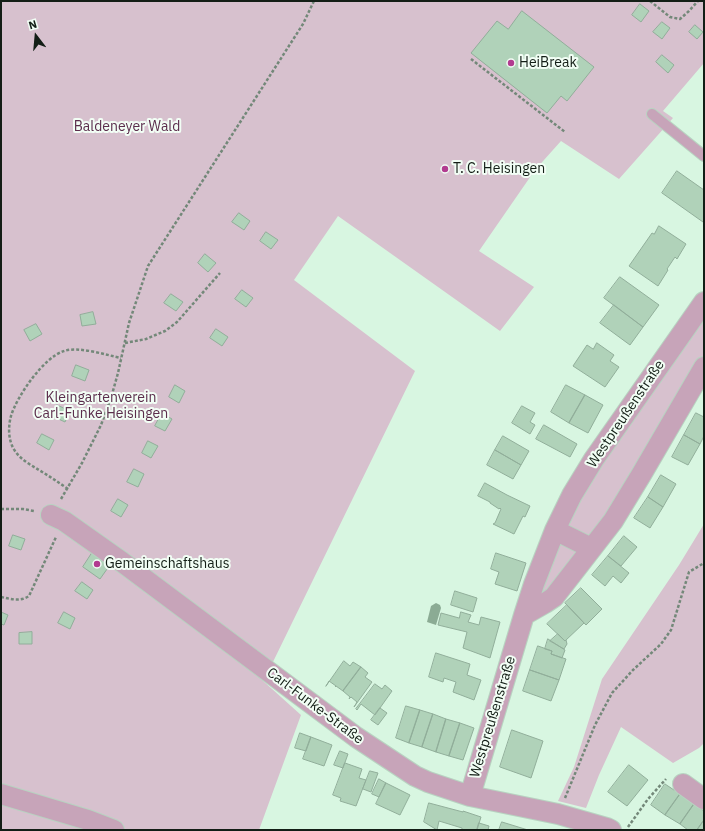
<!DOCTYPE html>
<meta charset="utf-8">
<style>
body{margin:0}
#map{position:relative;width:705px;height:831px;overflow:hidden;background:#d8f6e1;font-family:"IBM Plex Sans",sans-serif}
canvas{display:block}
.frame{position:absolute;inset:0;border:2px solid #131e16;pointer-events:none}
.north{position:absolute;left:16px;top:16px;width:40px;height:40px;-webkit-text-stroke:3px #f2fef5;paint-order:stroke;rotate:344deg;font-size:11px;font-weight:700;line-height:16px;text-align:center;color:#131e16}
.north::after{content:'';display:block;margin:auto;width:14px;height:18px;background:#131e16;clip-path:polygon(50% 0,100% 100%,50% 72%,0 100%)}
</style>
<div id="map">
<canvas width="705" height="831"></canvas>
<div class="frame"></div>
<div class="north">N</div>
</div>
<script>
const ctx = document.querySelector('canvas').getContext('2d');
ctx.lineJoin = 'round';
function fillPath(path, color) {
  ctx.fillStyle = color;
  ctx.fill(path, 'evenodd');
}
function stroke(path, color, width, dash) {
  ctx.strokeStyle = color;
  ctx.lineWidth = width;
  ctx.lineCap = dash ? 'butt' : 'round';
  ctx.setLineDash(dash || []);
  ctx.stroke(path);
}
function write(font, color, halo, rows, align = 'center') {
  ctx.font = font + ' "IBM Plex Sans",sans-serif';
  ctx.lineWidth = 4;
  ctx.setLineDash([]);
  ctx.textBaseline = 'middle';
  ctx.strokeStyle = halo;
  ctx.fillStyle = color;
  for (const [text, x, y, turn = 0] of rows) {
    ctx.save();
    ctx.translate(x, y);
    ctx.rotate((+turn || 0) * Math.PI / 180);
    ctx.textAlign = isNaN(turn) ? turn : align;
    if (halo) ctx.strokeText(text, 0, 0);
    ctx.fillText(text, 0, 0);
    ctx.restore();
  }
}
fillPath(new Path2D(`
 M 1,1 L 704,1 L 704,63 L 663,111 L 673,118 L 619,179 L 561,141 L 535,170 L 479,251 L 534,287 L 500,331 L 338,216 L 294,280 L 415,371 L 270,668 L 182,608 L 301,715 L 259,830 L 118,830 L 1,789 Z
 M 704,316 L 704,359 L 593,540 L 535,603 L 559,534 L 602,464 Z
 M 704,524 L 704,743 L 699,748 L 673,763 L 621,727 L 599,775 L 586,808 L 558,801 L 574,767 L 602,679 L 679,565 Z
 M 1,798 L 101,830 L 1,830 Z`), '#d7c1ce');
fillPath(new Path2D(`
 M 436,603 L 440,605 L 441,608 L 436,625 L 427,622 L 431,606 Z`), '#8bab94');
const building = new Path2D(`
 M 640,4 L 649,11 L 641,22 L 632,15 Z
 M 522,11 L 594,67 L 567,101 L 561,96 L 547,113 L 471,53 L 497,21 L 508,29 Z
 M 662,22 L 670,28 L 662,39 L 653,32 Z
 M 695,25 L 703,32 L 697,39 L 689,32 Z
 M 662,55 L 674,65 L 668,73 L 656,62 Z
 M 677,171 L 704,190 L 704,220 L 703,222 L 662,193 Z
 M 239,213 L 250,221 L 244,230 L 232,222 Z
 M 659,226 L 686,244 L 677,259 L 675,257 L 667,269 L 668,270 L 658,286 L 629,266 L 652,233 L 654,234 Z
 M 266,232 L 278,240 L 271,249 L 260,241 Z
 M 205,254 L 216,263 L 208,272 L 198,263 Z
 M 620,277 L 659,305 L 643,327 L 604,298 Z
 M 242,290 L 253,298 L 246,307 L 235,299 Z
 M 171,294 L 183,302 L 176,311 L 164,303 Z
 M 614,305 L 643,327 L 630,345 L 600,323 Z
 M 93,312 L 96,324 L 82,326 L 80,315 Z
 M 36,324 L 42,334 L 30,341 L 24,330 Z
 M 216,329 L 228,337 L 222,346 L 210,338 Z
 M 597,343 L 614,355 L 610,361 L 619,367 L 605,387 L 573,366 L 587,345 L 593,349 Z
 M 76,365 L 89,370 L 85,381 L 72,376 Z
 M 175,385 L 185,391 L 179,403 L 169,397 Z
 M 566,385 L 585,395 L 569,423 L 551,412 Z
 M 585,395 L 603,405 L 588,433 L 569,423 Z
 M 57,405 L 70,411 L 65,422 L 52,416 Z
 M 522,406 L 535,413 L 530,422 L 535,425 L 530,434 L 512,423 Z
 M 162,413 L 172,419 L 165,431 L 155,426 Z
 M 696,413 L 704,417 L 704,436 L 700,444 L 684,435 Z
 M 544,425 L 577,444 L 570,457 L 536,439 Z
 M 42,434 L 54,440 L 49,450 L 37,443 Z
 M 684,435 L 700,444 L 688,465 L 672,457 Z
 M 503,436 L 529,451 L 521,465 L 495,450 Z
 M 148,441 L 158,446 L 151,458 L 142,453 Z
 M 495,450 L 521,465 L 513,479 L 487,465 Z
 M 134,469 L 144,474 L 138,487 L 127,482 Z
 M 661,475 L 676,484 L 663,507 L 648,497 Z
 M 485,483 L 507,495 L 530,506 L 525,517 L 523,516 L 514,534 L 493,524 L 495,523 L 501,509 L 500,508 L 499,509 L 490,503 L 490,502 L 478,496 Z
 M 648,497 L 663,507 L 650,528 L 634,518 Z
 M 118,499 L 128,505 L 121,517 L 111,511 Z
 M 13,535 L 25,539 L 21,550 L 9,546 Z
 M 624,536 L 637,547 L 621,566 L 608,556 Z
 M 94,550 L 112,562 L 100,579 L 83,567 Z
 M 496,553 L 526,563 L 517,591 L 495,584 L 499,572 L 491,569 Z
 M 608,556 L 629,573 L 621,583 L 613,576 L 605,586 L 592,575 Z
 M 82,582 L 93,590 L 87,599 L 75,591 Z
 M 581,588 L 602,609 L 586,625 L 565,603 Z
 M 455,591 L 477,598 L 473,612 L 451,605 Z
 M 567,605 L 584,623 L 565,641 L 547,624 Z
 M 1,612 L 8,615 L 4,625 L 1,624 Z
 M 64,612 L 75,618 L 70,629 L 58,623 Z
 M 461,612 L 471,615 L 468,622 L 479,625 L 481,617 L 500,622 L 490,658 L 463,648 L 467,632 L 438,625 L 441,613 L 459,618 Z
 M 32,632 L 32,644 L 19,644 L 19,633 Z
 M 558,634 L 565,641 L 566,640 L 567,644 L 564,649 L 550,641 Z
 M 548,639 L 565,650 L 562,658 L 551,654 L 552,651 L 545,649 Z
 M 538,646 L 552,651 L 551,654 L 566,659 L 559,680 L 530,670 Z
 M 436,653 L 470,664 L 467,675 L 481,680 L 474,700 L 453,692 L 456,682 L 444,678 L 443,682 L 429,677 Z
 M 344,661 L 350,666 L 353,662 L 361,667 L 343,691 L 336,686 L 335,687 L 336,686 L 329,681 L 326,686 Z
 M 361,667 L 368,673 L 365,677 L 372,682 L 354,707 L 357,702 L 351,697 L 349,699 L 350,697 L 343,691 Z
 M 530,670 L 559,680 L 551,701 L 523,691 Z
 M 375,684 L 382,689 L 385,685 L 392,691 L 375,715 L 361,704 L 357,710 L 356,709 Z
 M 406,706 L 420,710 L 409,743 L 396,738 Z
 M 380,708 L 387,713 L 378,725 L 371,720 Z
 M 420,710 L 433,714 L 422,747 L 409,743 Z
 M 433,714 L 446,719 L 436,752 L 422,747 Z
 M 446,719 L 460,723 L 449,756 L 436,752 Z
 M 460,723 L 474,728 L 463,760 L 449,756 Z
 M 512,730 L 543,741 L 531,778 L 500,767 Z
 M 300,733 L 311,737 L 306,751 L 295,748 Z
 M 311,737 L 332,745 L 324,766 L 303,759 Z
 M 340,751 L 348,754 L 343,768 L 334,765 Z
 M 345,763 L 362,769 L 359,778 L 366,780 L 356,806 L 340,801 L 341,798 L 333,795 Z
 M 629,765 L 648,780 L 627,806 L 608,792 Z
 M 370,771 L 378,773 L 371,792 L 363,789 Z
 M 379,779 L 386,783 L 379,797 L 372,794 Z
 M 386,783 L 410,795 L 400,815 L 376,804 Z
 M 665,784 L 680,794 L 665,815 L 651,805 Z
 M 680,794 L 694,804 L 680,824 L 665,815 Z
 M 429,803 L 463,812 L 463,811 L 481,817 L 477,830 L 462,830 L 462,828 L 439,821 L 437,830 L 424,822 Z
 M 694,804 L 704,811 L 704,820 L 697,830 L 688,830 L 680,824 Z
 M 704,820 L 704,830 L 697,830 Z
 M 502,822 L 528,830 L 499,830 Z
 M 479,823 L 489,826 L 488,830 L 477,830 Z`);
fillPath(building, '#b0d2b9');
stroke(building, '#91ae9a', 1);
const service = new Path2D(`
 M 652,114 L 704,156`);
const minor = new Path2D(`
 M 51,515 L 64,521 L 122,562 L 356,737 L 415,776 L 428,782 L 470,796 L 558,814 L 607,828 L 611,830
 M 555,530 L 591,548
 M 524,615 L 545,603 L 554,597 L 613,521 L 641,475 L 704,367
 M 683,784 L 704,799
 M 1,794 L 88,820 L 114,830
 M 470,796 L 524,615 L 534,584 L 555,530 L 572,495 L 594,459 L 704,302`);
stroke(service, '#b8d3c1', 12);
stroke(minor, '#b8d3c1', 22);
stroke(new Path2D(`
 M 650,1 L 670,17 L 680,19 L 689,11 L 698,1
 M 471,59 L 565,132
 M 125,343 L 146,339 L 165,331 L 177,322 L 220,273
 M 68,489 C 58,482 49,476 39,470 C 31,465 21,460 15,451 C 8,441 8,427 11,416 C 17,396 44,357 64,351 C 79,346 106,355 121,358
 M 61,499 L 82,463 L 101,425 L 111,398 L 118,373 L 129,323 L 148,266 L 303,24 L 314,1
 M 1,509 L 23,509 L 34,511
 M 1,597 C 11,599 20,602 29,596 L 56,537
 M 565,798 L 595,725 L 612,693 L 633,670 L 661,644 L 671,630 L 689,572 L 704,563
 M 628,827 L 648,799 L 666,779`), '#738879', 2.5, [3, 2]);
stroke(service, '#c7a4b9', 10);
stroke(minor, '#c7a4b9', 20);
for (const [x, y, r, color] of [
 [511,63,4,"#b23b90"],
 [445,169,4,"#b23b90"],
 [97,564,4,"#b23b90"]
]) {
  const dot = new Path2D();
  dot.arc(x, y, r, 0, 2 * Math.PI);
  ctx.fillStyle = color;
  ctx.fill(dot);
  stroke(dot, '#f2fef5', 1.5);
}
write('14px', '#131e16', '#f2fef5', [
 ["HeiBreak",519,63],
 ["T. C. Heisingen",453,169],
 ["Gemeinschaftshaus",105,564]
], 'left');
write('14px', '#5b2d4c', '#f2fef5', [
 ["Baldeneyer Wald",127,127],
 ["Kleingartenverein",101,398],
 ["Carl-Funke Heisingen",101,414]
]);
write('14px', '#131e16', '#f2fef5', [
 ["Westpreußenstraße",626,414,-56],
 ["Carl-Funke-Straße",315,706,37],
 ["Westpreußenstraße",493,717,-73]
]);
</script>
